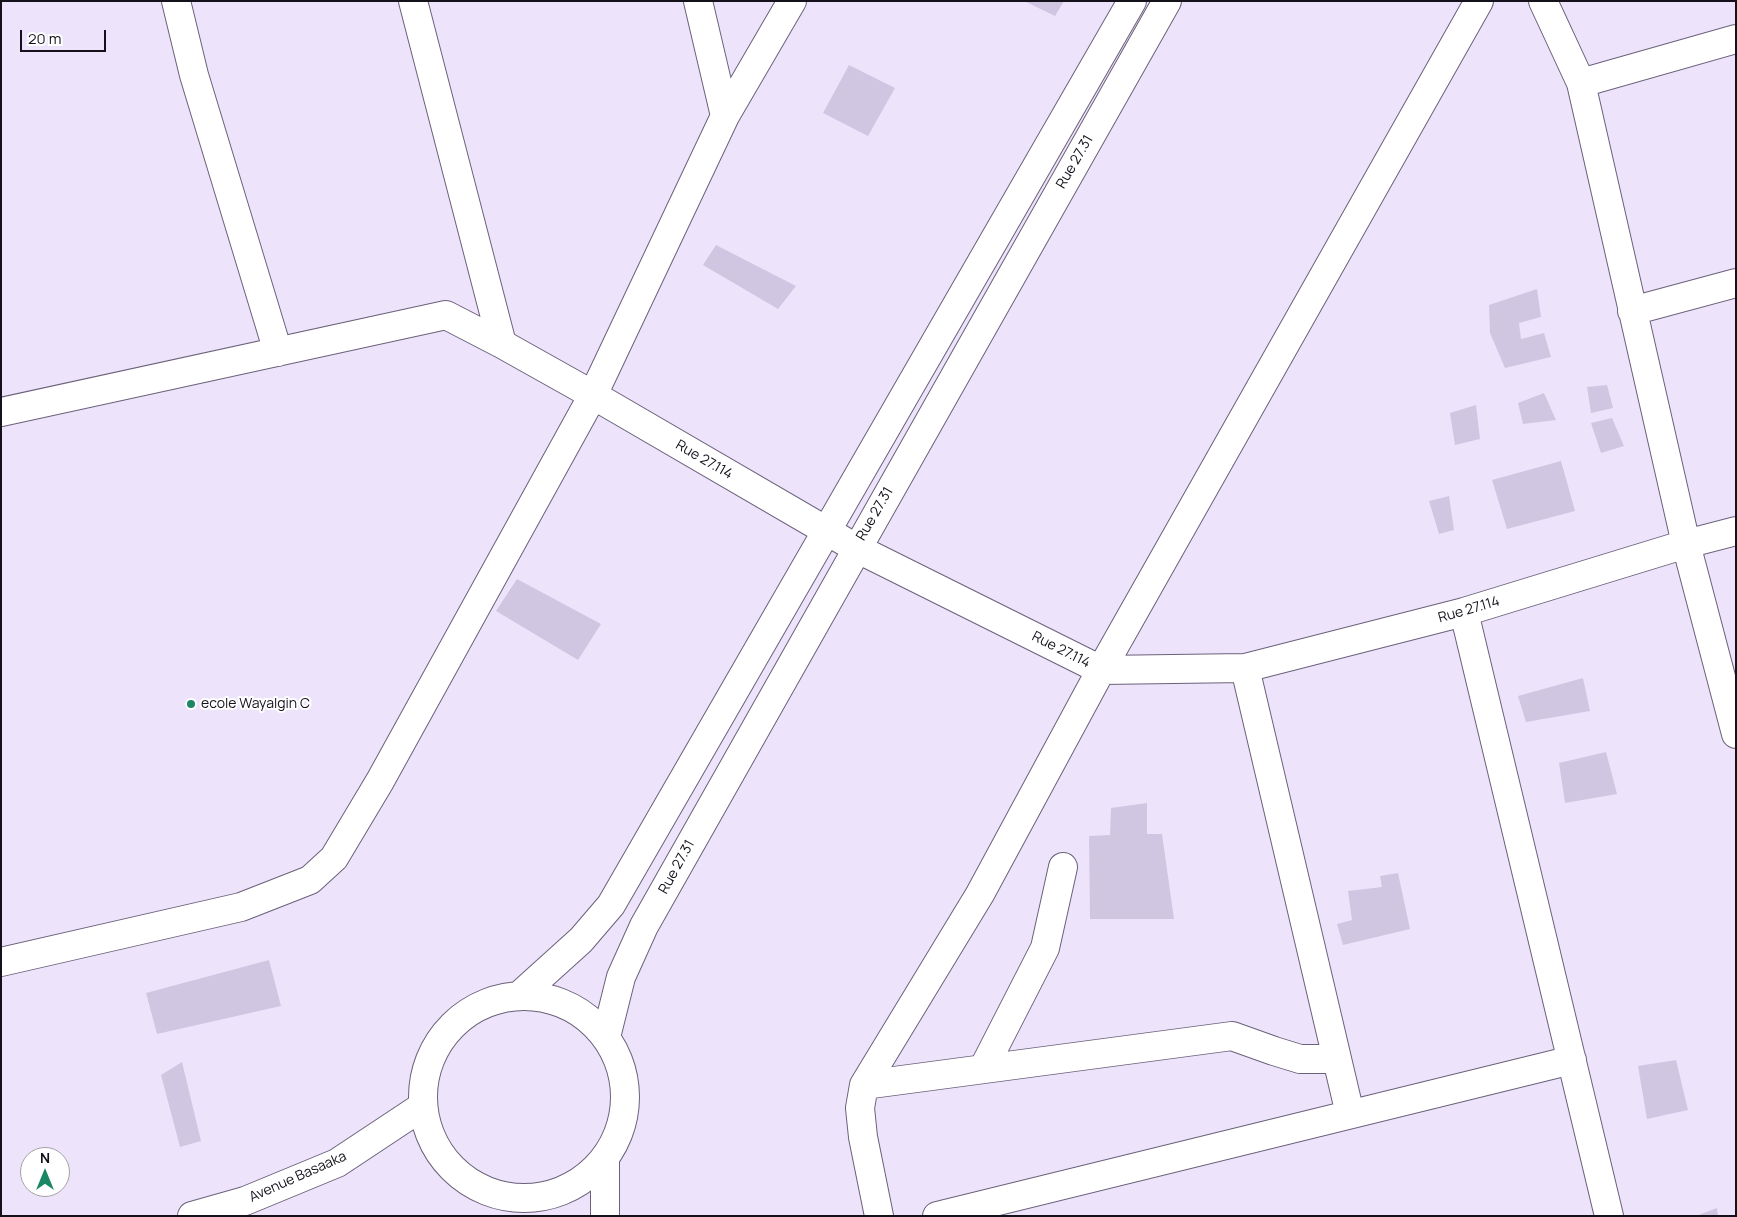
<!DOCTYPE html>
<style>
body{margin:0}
#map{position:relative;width:1737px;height:1217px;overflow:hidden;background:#ede4fb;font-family:Manrope,sans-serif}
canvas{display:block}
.frame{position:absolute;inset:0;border:2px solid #15111b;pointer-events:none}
.north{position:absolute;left:20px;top:1147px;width:50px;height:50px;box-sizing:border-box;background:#fff;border:1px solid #a1a0a4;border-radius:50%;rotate:0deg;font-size:14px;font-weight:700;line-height:20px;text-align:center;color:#15111b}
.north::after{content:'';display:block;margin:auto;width:18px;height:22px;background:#1b8764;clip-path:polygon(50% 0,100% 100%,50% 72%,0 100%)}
.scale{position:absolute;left:20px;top:30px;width:86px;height:22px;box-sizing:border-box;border:2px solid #15111b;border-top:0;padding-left:6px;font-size:15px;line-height:18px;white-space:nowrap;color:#15111b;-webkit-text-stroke:4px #fff;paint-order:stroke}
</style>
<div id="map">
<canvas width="1737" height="1217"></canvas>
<div class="frame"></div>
<div class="north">N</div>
<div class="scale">20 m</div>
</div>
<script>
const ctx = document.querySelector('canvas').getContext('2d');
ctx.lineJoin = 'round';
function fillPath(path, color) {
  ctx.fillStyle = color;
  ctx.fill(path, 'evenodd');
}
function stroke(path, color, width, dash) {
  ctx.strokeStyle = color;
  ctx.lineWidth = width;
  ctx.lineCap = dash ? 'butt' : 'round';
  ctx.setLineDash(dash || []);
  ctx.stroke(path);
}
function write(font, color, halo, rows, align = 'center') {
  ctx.font = font + ' Manrope,sans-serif';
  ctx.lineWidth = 4;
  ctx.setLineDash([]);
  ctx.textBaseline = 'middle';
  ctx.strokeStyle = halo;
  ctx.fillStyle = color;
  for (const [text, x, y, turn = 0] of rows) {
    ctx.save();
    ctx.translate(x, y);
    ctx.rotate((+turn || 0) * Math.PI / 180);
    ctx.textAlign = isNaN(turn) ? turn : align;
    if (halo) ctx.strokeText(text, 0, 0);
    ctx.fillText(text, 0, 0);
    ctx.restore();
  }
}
fillPath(new Path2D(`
 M 1024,1 L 1064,1 L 1055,16 Z
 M 849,65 L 895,88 L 868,136 L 823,113 Z
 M 716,245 L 796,286 L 778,309 L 703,265 Z
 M 1537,289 L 1541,317 L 1519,323 L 1521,339 L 1544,333 L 1551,357 L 1505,368 L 1490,333 L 1489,305 Z
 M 1607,385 L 1613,408 L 1591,413 L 1587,387 Z
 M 1544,393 L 1556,420 L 1523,424 L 1518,403 Z
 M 1476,405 L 1480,439 L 1455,445 L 1450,413 Z
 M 1612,418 L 1624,446 L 1601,453 L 1591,423 Z
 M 1561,461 L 1575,511 L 1507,529 L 1492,480 Z
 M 1449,496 L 1454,530 L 1439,534 L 1429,501 Z
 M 517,579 L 601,624 L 578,660 L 496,611 Z
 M 1583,678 L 1590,711 L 1526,722 L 1518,696 Z
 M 1606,752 L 1617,794 L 1565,803 L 1559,763 Z
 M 1147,803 L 1147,834 L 1162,834 L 1174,919 L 1090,919 L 1089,836 L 1110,835 L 1111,808 Z
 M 1398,873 L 1410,929 L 1343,945 L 1337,924 L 1352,920 L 1348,891 L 1382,887 L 1380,876 Z
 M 269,960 L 281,1006 L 157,1034 L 146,993 Z
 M 1676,1060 L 1688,1110 L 1647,1119 L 1638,1066 Z
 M 182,1062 L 201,1141 L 180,1147 L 161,1075 Z
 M 1717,1208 L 1718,1216 L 1696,1216 Z`), '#d1c6e2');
const minor = new Path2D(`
 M 176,1 L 194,75 L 278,352
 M 413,1 L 502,344
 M 698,1 L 725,116
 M 1543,1 L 1581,83 L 1686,544 L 1736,734
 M 1581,83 L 1736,39
 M 1632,311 L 1736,283
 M 1,412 L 446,315 L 502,344 L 593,395 L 856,548 L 1101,670 L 1245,668 L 1464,612 L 1686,544 L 1736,531
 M 1464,612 L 1609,1216
 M 1245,668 L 1350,1114
 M 1,962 L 241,907 L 310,880 L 334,858 L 380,781 L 593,395 L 725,116 L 792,1
 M 519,996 L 581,940 L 611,905 L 1132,1
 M423 1097a101 101 0 1 1 202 0a101 101 0 1 1-202 0Z
 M 606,1037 L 621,977 L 644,926 L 1167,1
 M 983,1069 L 1045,948 L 1063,867
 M 864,1085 L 1232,1036 L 1274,1051 L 1300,1059 L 1336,1059
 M 192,1216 L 245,1201 L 337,1163 L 423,1106
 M 605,1216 L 605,1158
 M 879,1216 L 863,1137 L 860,1108 L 864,1085 L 980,894 L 1101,670 L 1479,1
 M 937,1216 L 1572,1060`);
stroke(minor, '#6b617a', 30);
stroke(minor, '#fff', 28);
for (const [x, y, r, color] of [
 [191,704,5,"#1b8764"]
]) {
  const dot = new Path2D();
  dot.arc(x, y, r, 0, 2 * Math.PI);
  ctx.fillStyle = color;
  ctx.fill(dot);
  stroke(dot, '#fff', 2);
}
write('14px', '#15111b', '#fff', [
 ["Rue 27.31",1075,162,-60],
 ["Rue 27.114",704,460,30],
 ["Rue 27.31",875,514,-60],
 ["Rue 27.114",1469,610,-16],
 ["Rue 27.114",1061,650,27],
 ["Rue 27.31",677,867,-61],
 ["Avenue Basaaka",298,1177,-24]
]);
write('14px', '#15111b', '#fff', [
 ["ecole Wayalgin C",201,704]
], 'left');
</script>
